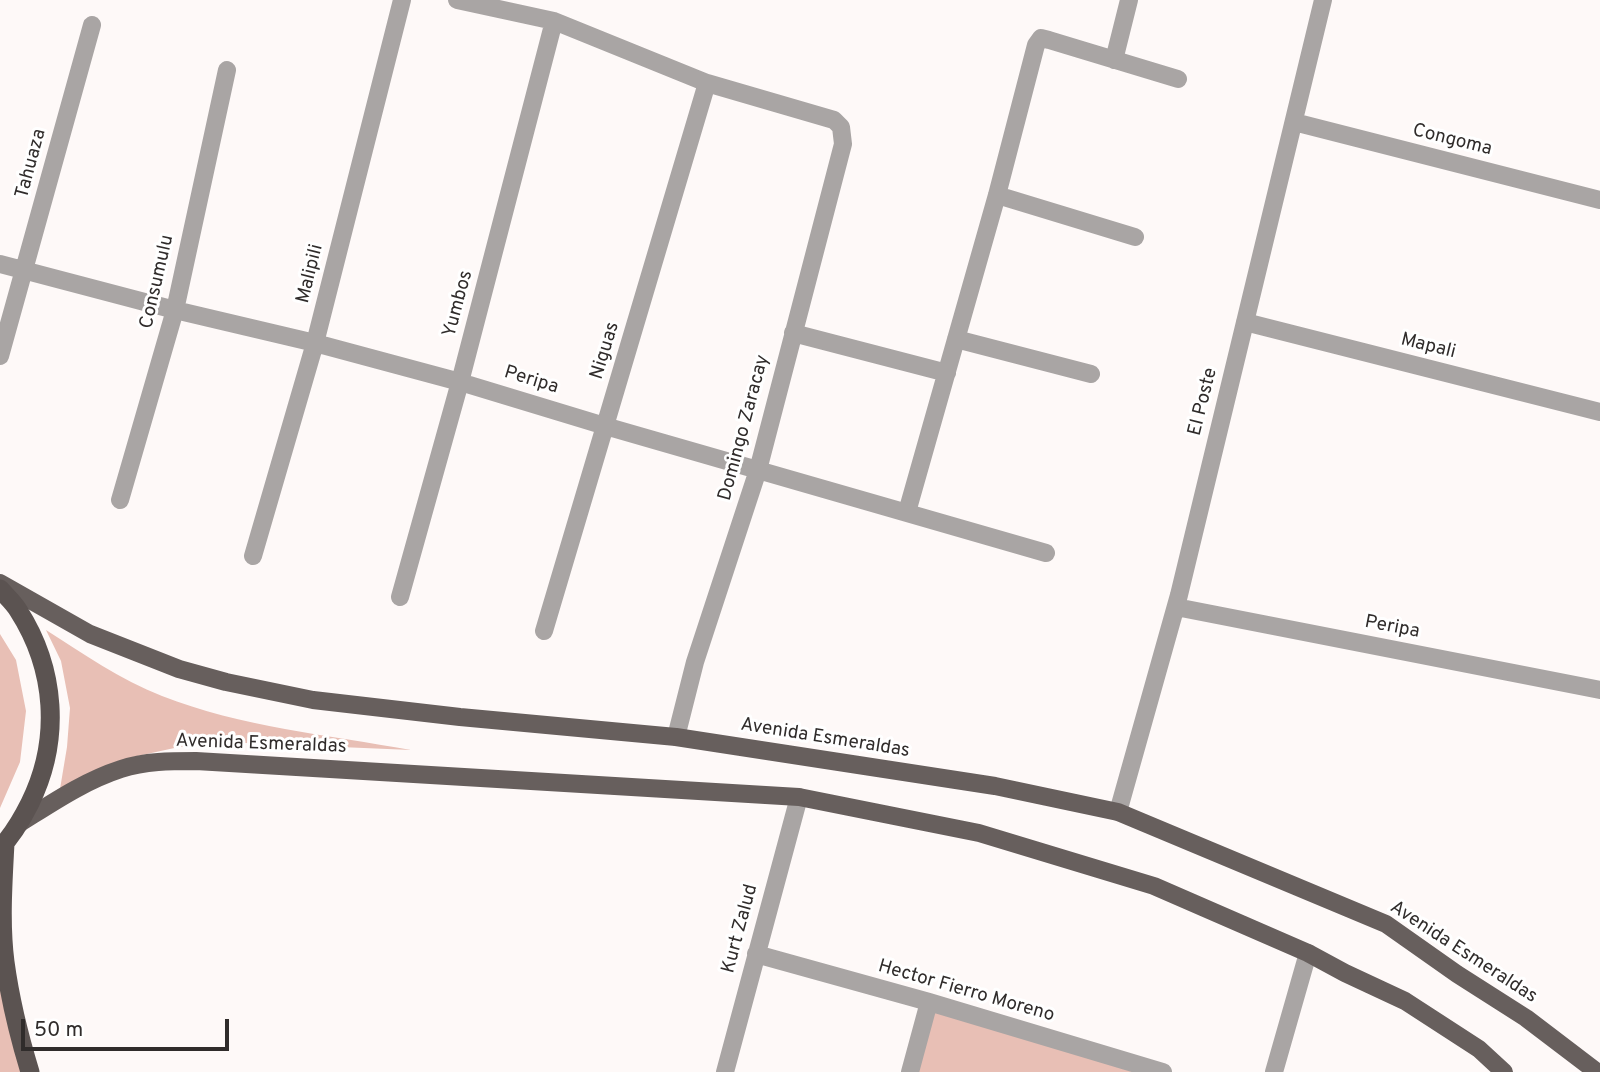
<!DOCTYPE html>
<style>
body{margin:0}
#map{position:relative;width:1600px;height:1072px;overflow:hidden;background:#fef9f8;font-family:Overpass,sans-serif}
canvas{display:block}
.scale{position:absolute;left:21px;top:1019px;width:208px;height:32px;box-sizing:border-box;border:4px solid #302c2b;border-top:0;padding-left:9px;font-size:21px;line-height:24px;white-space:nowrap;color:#302c2b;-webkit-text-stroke:5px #fff;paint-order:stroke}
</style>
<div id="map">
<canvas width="1600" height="1072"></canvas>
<div class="scale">50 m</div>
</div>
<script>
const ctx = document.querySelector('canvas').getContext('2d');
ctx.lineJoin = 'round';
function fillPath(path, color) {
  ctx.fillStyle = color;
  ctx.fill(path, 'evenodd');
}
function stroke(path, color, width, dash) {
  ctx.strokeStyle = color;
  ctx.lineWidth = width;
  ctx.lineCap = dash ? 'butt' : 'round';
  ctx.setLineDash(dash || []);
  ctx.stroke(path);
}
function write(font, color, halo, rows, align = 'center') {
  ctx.font = font + ' Overpass,sans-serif';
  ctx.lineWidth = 6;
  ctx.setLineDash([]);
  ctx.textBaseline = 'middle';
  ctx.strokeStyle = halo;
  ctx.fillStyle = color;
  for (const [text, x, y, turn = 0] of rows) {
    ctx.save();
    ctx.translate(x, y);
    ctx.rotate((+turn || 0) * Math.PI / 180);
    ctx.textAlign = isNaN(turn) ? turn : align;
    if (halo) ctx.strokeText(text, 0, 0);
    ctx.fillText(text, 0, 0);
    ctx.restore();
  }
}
fillPath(new Path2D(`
 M 46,630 C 82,653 121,680 162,696 C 241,727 328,735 411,750 L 222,742 L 179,747 L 133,757 L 59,795 L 67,747 L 70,708 L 61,661 Z
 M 0,634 L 16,660 L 26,711 L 20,762 L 0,808 Z
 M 0,871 L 3,952 L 25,1072 L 0,1072 Z
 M 929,1002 L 1163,1072 L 912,1072 Z`), '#e8bfb5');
stroke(new Path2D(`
 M 457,0 L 554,21 L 707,83 L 834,120 L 841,127 L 843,144 L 758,470 L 695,662 L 676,737
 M 1114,60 L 1129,0
 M 1294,122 L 1600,200
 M 997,195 L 1135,237
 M 0,264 L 175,310 L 315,343 L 460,382 L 605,426 L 1046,553
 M 1245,322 L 1600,412
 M 793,333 L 947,373
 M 956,339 L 1091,374
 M 0,356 L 92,25
 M 120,500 L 175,310 L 227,70
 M 907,512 L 997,195 L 1036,45 L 1041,38 L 1049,40 L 1178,79
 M 253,556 L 315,343 L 402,0
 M 400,597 L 460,382 L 554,21
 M 1176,607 L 1600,690
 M 544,631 L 707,83
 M 1118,812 L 1179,595 L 1323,0
 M 756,954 L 929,1002 L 1163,1072
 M 725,1072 L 799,797
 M 910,1072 L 929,1002
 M 1274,1072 L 1308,953`), '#a9a5a4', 18);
stroke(new Path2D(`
 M 0,583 L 90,634 L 179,669 L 226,682 L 313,700 L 460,717 L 676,737 L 995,786 L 1118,812 L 1386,924 L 1457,974 L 1526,1018 L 1597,1072
 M 20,823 C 52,803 84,781 121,769 C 145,761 171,761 196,761 L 799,797 L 979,833 L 1154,886 L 1308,953 L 1345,973 L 1405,1001 L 1479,1049 L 1504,1072`), '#675f5d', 18);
stroke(new Path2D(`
 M 0,589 C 6,596 13,602 18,610 C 56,669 61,740 30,803 C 22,819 13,835 0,848
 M 5,843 C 3,882 0,923 5,962 C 10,999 19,1036 30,1072`), '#5b5351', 19);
write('19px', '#302c2b', '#fff', [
 ["Congoma",1452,141,14],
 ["Tahuaza",32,164,-75],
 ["Malipili",311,274,-76],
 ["Consumulu",158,282,-77],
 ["Yumbos",459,304,-75],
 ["Mapali",1428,347,14],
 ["Niguas",606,351,-73],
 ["Peripa",531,381,17],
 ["El Poste",1204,402,-76],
 ["Domingo Zaracay",745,428,-75],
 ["Peripa",1392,628,11],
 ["Avenida Esmeraldas",825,739,9],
 ["Avenida Esmeraldas",261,745,2],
 ["Kurt Zalud",741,929,-75],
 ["Avenida Esmeraldas",1463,953,33],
 ["Hector Fierro Moreno",966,992,16]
]);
</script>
